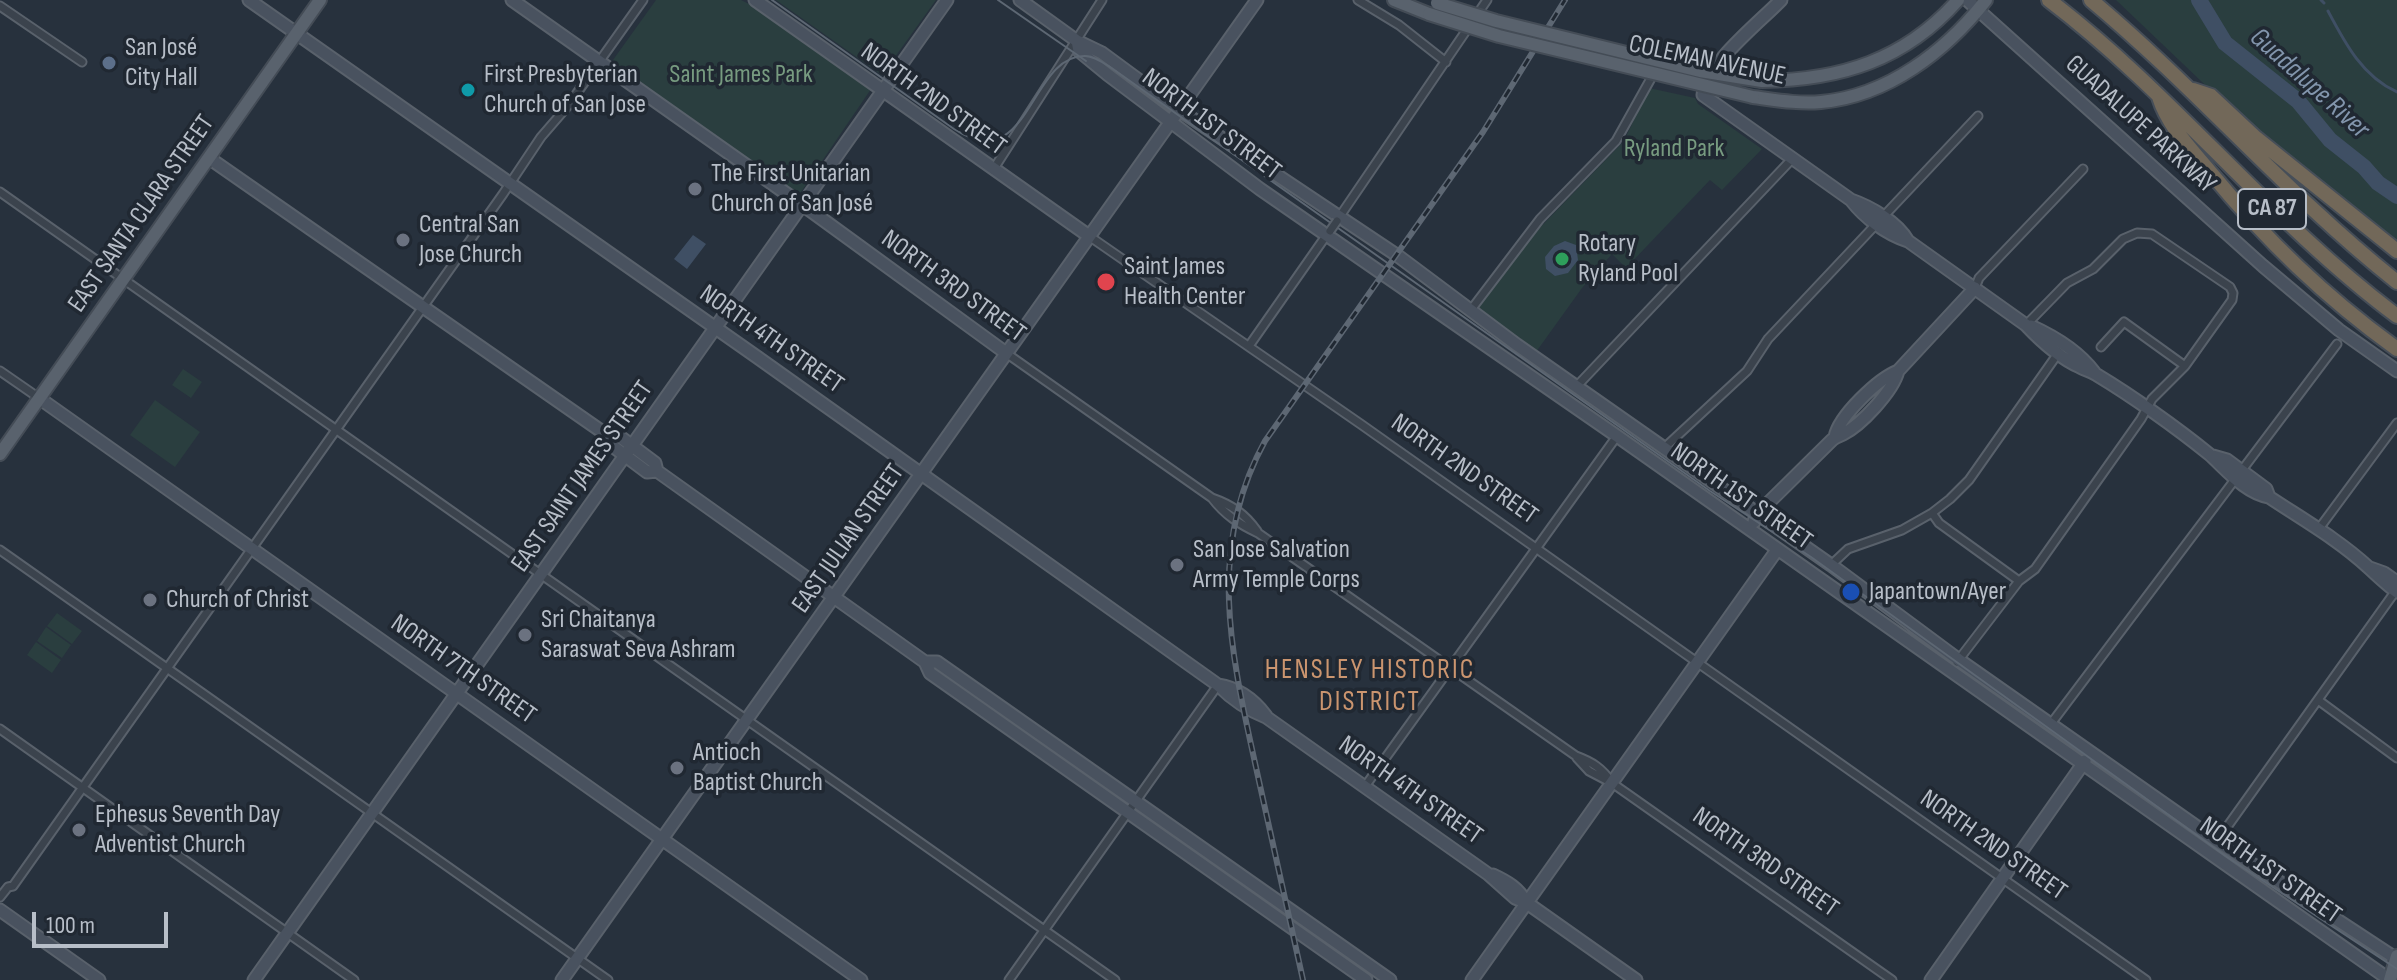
<!DOCTYPE html>
<meta charset="utf-8">
<style>
body{margin:0}
#map{position:relative;width:2397px;height:980px;overflow:hidden;background:#27313d;font-family:"Sofia Sans Condensed",sans-serif}
canvas{display:block}
.scale{position:absolute;left:32px;top:912px;width:136px;height:36px;box-sizing:border-box;border:4px solid #b7bec8;border-top:0;padding-left:10px;font-size:24px;line-height:28px;white-space:nowrap;color:#b7bec8;-webkit-text-stroke:6px #202832;paint-order:stroke}
</style>
<div id="map">
<canvas width="2397" height="980"></canvas>
<div class="scale">100 m</div>
</div>
<script>
const ctx = document.querySelector('canvas').getContext('2d');
ctx.lineJoin = 'round';
function fillPath(path, color) {
  ctx.fillStyle = color;
  ctx.fill(path, 'evenodd');
}
function stroke(path, color, width, dash) {
  ctx.strokeStyle = color;
  ctx.lineWidth = width;
  ctx.lineCap = dash ? 'butt' : 'round';
  ctx.setLineDash(dash || []);
  ctx.stroke(path);
}
function write(font, color, halo, rows, align = 'center') {
  ctx.font = font + ' "Sofia Sans Condensed",sans-serif';
  ctx.lineWidth = 7;
  ctx.setLineDash([]);
  ctx.textBaseline = 'middle';
  ctx.strokeStyle = halo;
  ctx.fillStyle = color;
  for (const [text, x, y, turn = 0] of rows) {
    ctx.save();
    ctx.translate(x, y);
    ctx.rotate((+turn || 0) * Math.PI / 180);
    ctx.textAlign = isNaN(turn) ? turn : align;
    if (halo) ctx.strokeText(text, 0, 0);
    ctx.fillText(text, 0, 0);
    ctx.restore();
  }
}
fillPath(new Path2D(`
 M 656,0 L 741,0 L 759,9 L 871,89 L 801,192 L 795,193 L 614,65 L 613,60 Z
 M 776,0 L 936,0 L 882,75 Z
 M 2116,0 L 2397,0 L 2397,244 L 2224,103 Z
 M 1649,88 L 1695,98 L 1698,104 L 1762,149 L 1722,190 L 1710,180 L 1626,268 L 1612,254 L 1582,288 L 1531,359 L 1472,314 L 1526,242 L 1624,141 Z
 M 183,369 L 202,382 L 191,398 L 172,385 Z
 M 155,400 L 200,432 L 175,467 L 130,435 Z
 M 57,613 L 82,631 L 72,644 L 47,626 Z
 M 46,627 L 71,645 L 62,658 L 37,641 Z
 M 36,642 L 61,660 L 52,673 L 27,655 Z`), '#2a3e3f');
fillPath(new Path2D(`
 M 693,235 L 706,244 L 687,269 L 674,259 Z
 M 1565,241 L 1576,245 L 1578,260 L 1568,273 L 1555,276 L 1546,269 L 1545,257 L 1554,246 Z`), '#3f4f64');
stroke(new Path2D(`
 M 2321,0 L 2324,3
 M 2328,11 C 2345,43 2362,76 2397,92`), '#3f4f64', 3);
stroke(new Path2D(`
 M 2199,0 L 2225,43 L 2298,101 L 2330,140 L 2364,167 L 2378,183 L 2397,196`), '#3f4f64', 16);
const street = new Path2D(`
 M 1358,0 L 1399,25 L 1446,62
 M 0,6 L 82,62
 M 993,170 L 1102,0
 M 0,192 L 1115,980
 M 1338,219 L 1487,0
 M 1089,236 L 1362,425 L 2146,980
 M 1975,288 L 1979,278 L 2083,169
 M 1470,311 L 1540,219 L 1616,141 L 1654,73
 M 1249,346 L 1328,233
 M 2101,347 L 2124,322 L 2185,366
 M 1006,353 L 1212,498 C 1232,505 1245,514 1257,531
 M 0,371 L 39,398
 M 1576,387 L 1792,159
 M 1663,449 L 1747,371 L 1768,339 L 1978,116
 M 1212,498 C 1225,515 1239,524 1258,533 L 1576,756 C 1592,762 1602,768 1612,783
 M 1932,513 L 1939,523 L 2019,581
 M 2318,530 L 2397,423
 M 0,550 L 608,980
 M 1831,565 L 1848,549 L 1902,530 L 1932,513 L 1950,499 L 1969,480 L 2059,352
 M 1957,662 L 2019,581 L 2035,569 L 2141,419 L 2152,399 L 2185,366 L 2232,300 L 2233,293 L 2230,287 L 2152,234 L 2137,233 L 2123,239 L 2093,269 L 2067,283 L 2026,325
 M 2318,700 L 2397,758
 M 2050,725 L 2337,344
 M 0,729 L 354,980
 M 1577,758 L 1589,771 L 1612,783 L 1892,980
 M 1366,785 L 1617,436
 M 2217,841 L 2397,589
 M 0,897 L 8,887 L 13,886 L 503,194 L 541,137 L 567,107 L 643,0
 M 1009,980 L 1218,685`);
const secondary = new Path2D(`
 M 249,0 L 757,357 L 1218,685 C 1232,699 1248,710 1266,717 L 1488,874 L 1515,898 L 1527,903 L 1636,980
 M 512,0 L 811,211 L 1006,353
 M 755,0 L 1089,236
 M 1020,0 L 1077,41 L 1102,53 L 1178,109 L 1398,256 L 1517,345 L 1831,565 L 1959,660 L 2217,841 L 2395,958
 M 1781,0 C 1760,22 1705,65 1703,95 L 1851,200 C 1871,207 1897,222 1908,241
 M 1967,0 L 2263,266 L 2339,330 L 2397,371
 M 1077,41 L 1079,51 L 1107,74 L 1260,189 L 1617,436 L 2390,980
 M 209,158 L 604,433 L 607,442 L 647,472 L 657,471
 M 1851,200 C 1865,218 1886,234 1908,241 L 2026,325 C 2041,341 2060,358 2080,367 C 2085,370 2091,371 2097,375 C 2132,396 2177,428 2209,454 C 2226,469 2245,493 2269,497 C 2302,519 2339,540 2368,567 C 2378,576 2386,584 2397,592
 M 2031,326 C 2053,336 2079,352 2094,372
 M 39,398 L 861,980
 M 604,433 L 615,433 L 655,463 L 657,471 L 925,662 L 930,673 L 1366,980
 M 1835,437 C 1839,416 1878,379 1898,371 L 1975,288
 M 2213,456 L 2227,460 L 2266,489 L 2269,497
 M 1754,522 L 1756,515 L 1832,440 C 1835,437 1839,436 1843,434 C 1861,425 1893,391 1898,371
 M 2370,568 L 2384,573 L 2397,582
 M 925,662 L 937,662 L 1390,980
 M 1218,685 C 1238,688 1254,700 1266,716
 M 1493,875 C 1508,882 1518,888 1527,903
 M 0,910 L 99,980
 M 254,980 L 947,0
 M 562,980 L 1257,0
 M 1472,980 L 1777,550
 M 1931,980 L 2085,761`);
const primary = new Path2D(`
 M 1394,0 L 1429,14
 M 1762,81 C 1841,80 1905,60 1958,0
 M 1753,97 C 1776,100 1798,104 1821,102 C 1888,96 1946,51 1986,0
 M 0,454 L 320,0
 M 2390,980 L 2397,956`);
const highway = new Path2D(`
 M 2049,0 C 2174,95 2270,221 2397,316
 M 2091,0 C 2198,89 2288,196 2397,282
 M 2193,90 L 2211,96 L 2256,138 L 2397,251
 M 2159,97 C 2168,126 2190,148 2210,172 C 2267,241 2325,297 2397,349`);
stroke(street, '#59616b', 11);
stroke(secondary, '#59616b', 15);
stroke(primary, '#444c56', 16);
stroke(highway, '#464e58', 18);
stroke(street, '#3b434d', 7);
stroke(secondary, '#49525f', 11);
stroke(primary, '#59626d', 12);
stroke(highway, '#726859', 14);
stroke(new Path2D(`
 M 772,0 L 954,129 C 1030,179 1029,55 1085,56 C 1095,56 1105,64 1113,69 L 1710,491 L 1811,557 L 2227,857 L 2397,969
 M 998,0 L 1086,61`), '#5d6773', 2);
const rail = new Path2D(`
 M 1303,980 C 1288,911 1272,841 1257,772 C 1232,658 1205,550 1265,441 L 1483,132 L 1565,0`);
stroke(rail, '#5d6773', 6);
stroke(rail, '#202832', 3, [9]);
const streetBridge = new Path2D(`
 M 1330,231 L 1337,221`);
const primaryBridge = new Path2D(`
 M 1437,3 L 1496,21 L 1700,71 L 1762,81
 M 1429,14 L 1499,36 L 1753,97`);
stroke(streetBridge, '#59616b', 11, []);
stroke(primaryBridge, '#444c56', 16, []);
stroke(streetBridge, '#3b434d', 7);
stroke(primaryBridge, '#59626d', 12);
for (const [x, y, r, color] of [
 [109,63,8,"#5c6f8a"],
 [468,90,8,"#0f9aa8"],
 [695,189,8,"#6b7280"],
 [403,240,8,"#6b7280"],
 [1562,259,8,"#2e9e5b"],
 [1106,282,10,"#e0444e"],
 [1177,565,8,"#6b7280"],
 [1851,592,10,"#1a4fb4"],
 [150,600,8,"#6b7280"],
 [525,635,8,"#6b7280"],
 [677,768,8,"#6b7280"],
 [79,830,8,"#6b7280"]
]) {
  const dot = new Path2D();
  dot.arc(x, y, r, 0, 2 * Math.PI);
  ctx.fillStyle = color;
  ctx.fill(dot);
  stroke(dot, '#202832', 3);
}
for (const [x, y, w] of [
 [2272,209,68]
]) {
  const box = new Path2D();
  box.roundRect(x - w / 2, y - 20, w, 40, 6);
  ctx.fillStyle = '#202832';
  ctx.fill(box);
  stroke(box, '#b7bec8', 2);
}
write('bold 24px', '#b7bec8', null, [
 ["CA 87",2272,209]
]);
write('26px', '#b7bec8', '#202832', [
 ["San José",125,48],
 ["City Hall",125,78],
 ["First Presbyterian",484,75],
 ["Church of San Jose",484,105],
 ["The First Unitarian",711,174],
 ["Church of San José",711,204],
 ["Central San",419,225],
 ["Jose Church",419,255],
 ["Rotary",1578,244],
 ["Ryland Pool",1578,274],
 ["Saint James",1124,267],
 ["Health Center",1124,297],
 ["San Jose Salvation",1193,550],
 ["Army Temple Corps",1193,580],
 ["Japantown/Ayer",1869,592],
 ["Church of Christ",166,600],
 ["Sri Chaitanya",541,620],
 ["Saraswat Seva Ashram",541,650],
 ["Antioch",693,753],
 ["Baptist Church",693,783],
 ["Ephesus Seventh Day",95,815],
 ["Adventist Church",95,845]
], 'left');
write('26px', '#b7bec8', '#202832', [
 ["COLEMAN AVENUE",1707,61,12],
 ["NORTH 2ND STREET",933,100,36],
 ["NORTH 1ST STREET",1211,125,37],
 ["GUADALUPE PARKWAY",2140,125,42],
 ["EAST SANTA CLARA STREET",142,214,-55],
 ["NORTH 3RD STREET",953,287,36],
 ["NORTH 4TH STREET",771,340,35],
 ["NORTH 2ND STREET",1464,470,35],
 ["EAST SAINT JAMES STREET",583,477,-55],
 ["NORTH 1ST STREET",1741,497,35],
 ["EAST JULIAN STREET",849,539,-55],
 ["NORTH 7TH STREET",463,670,35],
 ["NORTH 4TH STREET",1410,791,35],
 ["NORTH 2ND STREET",1993,846,35],
 ["NORTH 3RD STREET",1765,863,35],
 ["NORTH 1ST STREET",2270,871,35]
]);
write('26px', '#779b80', '#202832', [
 ["Saint James Park",741,75],
 ["Ryland Park",1674,149]
]);
write('italic 28px', '#8295ac', '#202832', [
 ["Guadalupe River",2309,84,42]
]);
ctx.letterSpacing = '2px';
write('28px', '#cb956f', '#202832', [
 ["HENSLEY HISTORIC",1370,671],
 ["DISTRICT",1370,703]
]);
ctx.letterSpacing = '0px';
</script>
